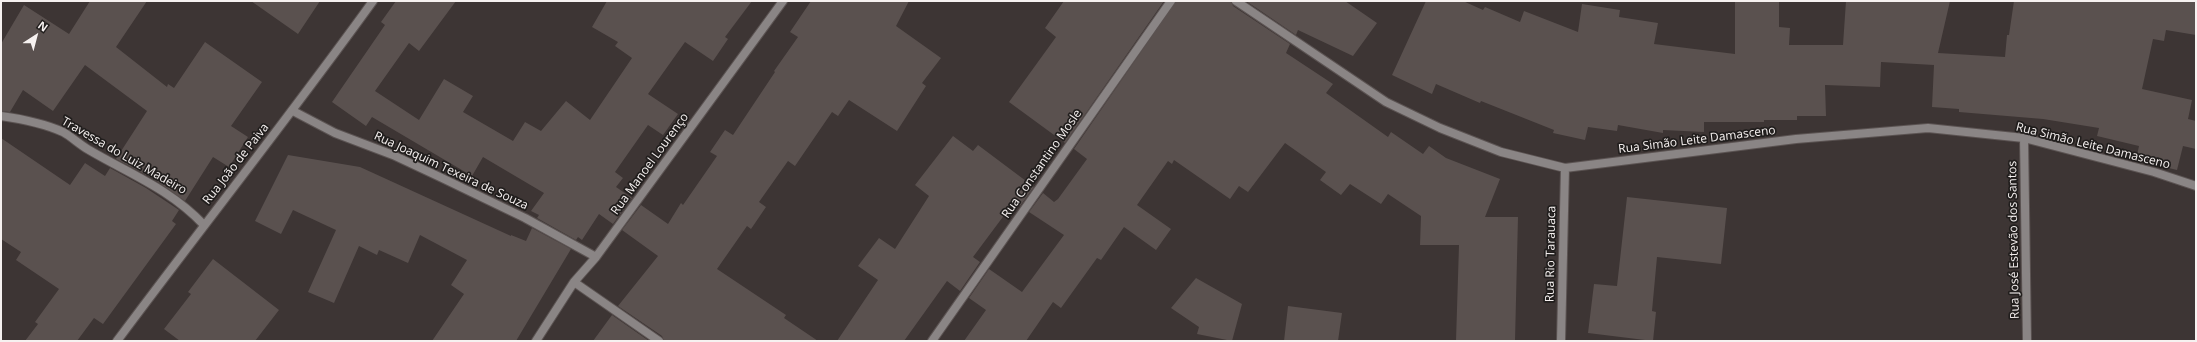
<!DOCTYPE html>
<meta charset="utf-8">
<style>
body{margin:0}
#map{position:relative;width:2197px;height:342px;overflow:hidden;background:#3d3534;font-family:"Open Sans",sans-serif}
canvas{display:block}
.frame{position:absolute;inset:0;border:2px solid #f6f1f0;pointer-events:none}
.north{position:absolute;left:16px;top:16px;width:40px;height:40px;-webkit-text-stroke:3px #211e1d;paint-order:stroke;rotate:36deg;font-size:11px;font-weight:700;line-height:16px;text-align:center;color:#f6f1f0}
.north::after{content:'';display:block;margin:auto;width:14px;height:18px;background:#f6f1f0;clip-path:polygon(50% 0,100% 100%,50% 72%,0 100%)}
</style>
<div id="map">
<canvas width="2197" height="342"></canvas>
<div class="frame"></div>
<div class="north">N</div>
</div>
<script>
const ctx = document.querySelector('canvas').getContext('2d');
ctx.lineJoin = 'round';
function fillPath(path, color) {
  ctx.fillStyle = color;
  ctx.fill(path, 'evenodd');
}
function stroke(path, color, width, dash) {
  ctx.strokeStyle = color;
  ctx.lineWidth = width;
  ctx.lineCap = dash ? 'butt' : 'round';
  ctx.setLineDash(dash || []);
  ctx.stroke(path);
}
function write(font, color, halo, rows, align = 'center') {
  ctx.font = font + ' "Open Sans",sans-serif';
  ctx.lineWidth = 3.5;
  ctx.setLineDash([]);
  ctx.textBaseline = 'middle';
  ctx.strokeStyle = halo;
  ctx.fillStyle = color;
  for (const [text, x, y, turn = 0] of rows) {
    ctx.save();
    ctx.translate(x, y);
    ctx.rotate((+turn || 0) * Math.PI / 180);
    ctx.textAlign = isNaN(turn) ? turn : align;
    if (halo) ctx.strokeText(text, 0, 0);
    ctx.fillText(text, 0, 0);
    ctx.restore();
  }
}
fillPath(new Path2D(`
 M 90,1 L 147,1 L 116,47 L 167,87 L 168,84 L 174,88 L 205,42 L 262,82 L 231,126 L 248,137 L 229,167 L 213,157 L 185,201 L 152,178 L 116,159 L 147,111 L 85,65 L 53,111 L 23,90 L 10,112 L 1,111 L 1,44 L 24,5 L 69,34 Z
 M 251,1 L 320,1 L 298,34 Z
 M 396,1 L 456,1 L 419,51 L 409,43 L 375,91 L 419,120 L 444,79 L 473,96 L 463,112 L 513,141 L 525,122 L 541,131 L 566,101 L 590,120 L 632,58 L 615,46 L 618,42 L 592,27 L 607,1 L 752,1 L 725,37 L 728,39 L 713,61 L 685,42 L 648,94 L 678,114 L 663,135 L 648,125 L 615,172 L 623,178 L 616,187 L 632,198 L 613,224 L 599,214 L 582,240 L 578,237 L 576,240 L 537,218 L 539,215 L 531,211 L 544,193 L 483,157 L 472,176 L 372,117 L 366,126 L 332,102 L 385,25 L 381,22 Z
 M 811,1 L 909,1 L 896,26 L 941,58 L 922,83 L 926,86 L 897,131 L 849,100 L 838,116 L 832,112 L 795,166 L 788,161 L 759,202 L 766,207 L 751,229 L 747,226 L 717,269 L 786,315 L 784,318 L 818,341 L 664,341 L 662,336 L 618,306 L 658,256 L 622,230 L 641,205 L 668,224 L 681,203 L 683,205 L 717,156 L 710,152 L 725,130 L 733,135 L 775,72 L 774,71 L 798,37 L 790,32 Z
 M 1064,1 L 1164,1 L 1065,143 L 1009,102 L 1056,37 L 1045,28 Z
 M 1176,1 L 1231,1 L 1233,6 L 1290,44 L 1286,53 L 1333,84 L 1326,93 L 1388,137 L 1391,132 L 1423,154 L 1429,146 L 1446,158 L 1500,179 L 1485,217 L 1518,217 L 1515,341 L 1456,341 L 1459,245 L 1420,245 L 1421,216 L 1388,194 L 1381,204 L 1350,184 L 1341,195 L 1320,180 L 1326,172 L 1285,143 L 1248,192 L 1239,186 L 1230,199 L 1174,160 L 1172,164 L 1168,161 L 1137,205 L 1171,229 L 1156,250 L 1124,227 L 1101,260 L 1097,258 L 1061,308 L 1053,302 L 1026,341 L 964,341 L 986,310 L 969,298 L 989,269 L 1022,292 L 1064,235 L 1029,212 L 1043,193 L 1054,202 L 1058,199 L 1087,159 L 1074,149 Z
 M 1246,1 L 1345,1 L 1377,23 L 1353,56 L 1298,30 L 1296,35 Z
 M 1426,1 L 1463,1 L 1483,10 L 1485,7 L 1520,22 L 1524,11 L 1578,32 L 1582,4 L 1620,10 L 1619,17 L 1658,23 L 1654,44 L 1735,54 L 1735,1 L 1779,1 L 1779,27 L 1790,28 L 1789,45 L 1843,45 L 1846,1 L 1950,1 L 1938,53 L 2005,57 L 2007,35 L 2009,35 L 2014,1 L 2196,1 L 2196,35 L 2166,30 L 2164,41 L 2153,39 L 2142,89 L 2192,100 L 2188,119 L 2196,121 L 2196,149 L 2183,146 L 2177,170 L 2136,160 L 2139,146 L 2097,136 L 2099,128 L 2043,119 L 1959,112 L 1959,109 L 1932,107 L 1934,65 L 1881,62 L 1880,87 L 1825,85 L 1826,116 L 1797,116 L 1797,120 L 1764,120 L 1764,122 L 1704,122 L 1704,132 L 1663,130 L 1663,133 L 1618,125 L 1617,131 L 1588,127 L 1585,140 L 1553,133 L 1554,130 L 1481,101 L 1480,103 L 1436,84 L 1432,94 L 1392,75 Z
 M 953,136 L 973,151 L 978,145 L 1034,187 L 1020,206 L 1014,202 L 973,257 L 980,262 L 960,291 L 947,281 L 904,341 L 837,341 L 878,280 L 858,266 L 879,238 L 895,249 L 929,196 L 915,185 Z
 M 1,138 L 70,185 L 85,163 L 105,176 L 110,168 L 146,188 L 179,210 L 172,221 L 176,224 L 103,324 L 94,318 L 77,341 L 25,341 L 38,324 L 35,322 L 59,289 L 16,260 L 21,252 L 1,239 Z
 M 288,155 L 360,167 L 511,236 L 511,235 L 526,241 L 532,228 L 571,249 L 516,341 L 432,341 L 464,294 L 451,285 L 467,260 L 420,235 L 408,263 L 379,250 L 377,255 L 359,246 L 334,303 L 308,292 L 336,230 L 293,210 L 281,234 L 255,221 Z
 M 1627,197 L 1727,208 L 1721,264 L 1657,257 L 1652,311 L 1656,312 L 1653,341 L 1588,333 L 1594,284 L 1617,286 Z
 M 213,259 L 279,310 L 255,341 L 180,341 L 164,329 L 191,294 L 188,292 Z
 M 1196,278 L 1242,304 L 1232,341 L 1197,334 L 1199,327 L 1171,308 Z
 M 1288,306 L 1342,313 L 1338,341 L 1284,341 Z
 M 612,315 L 649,341 L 593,341 Z`), '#5a514f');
const minor = new Path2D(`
 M 1236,1 L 1386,102 L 1440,128 L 1501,152 L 1565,168 L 1796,139 L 1928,128 L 2024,138 L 2154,172 L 2196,186
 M 293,111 L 335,133 L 393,155 L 442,178 L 525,218 L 596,257
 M 1,116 C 22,119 43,123 63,132 C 72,137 80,145 89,150 C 130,174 170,189 204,225
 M 2024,138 L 2027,341
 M 574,282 L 659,341
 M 536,341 L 574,282 L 596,257 L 783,1
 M 932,341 L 1171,1
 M 1561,341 L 1565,168`);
const tertiary = new Path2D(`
 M 117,341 C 202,227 290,116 373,1`);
stroke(minor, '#5b5352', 10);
stroke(tertiary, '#5b5352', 10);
stroke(minor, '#8a8585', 8);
stroke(tertiary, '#8a8585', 8);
write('12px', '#f6f1f0', '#211e1d', [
 ["Rua Simão Leite Damasceno",1697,140,-7],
 ["Rua Simão Leite Damasceno",2093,146,14],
 ["Travessa do Luiz Madeiro",124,156,30],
 ["Rua João de Paiva",236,164,-52],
 ["Rua Manoel Lourenço",650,164,-54],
 ["Rua Constantino Mosle",1042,164,-55],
 ["Rua Joaquim Texeira de Souza",451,171,25],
 ["Rua José Estevão dos Santos",2014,240,-91],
 ["Rua Rio Tarauaca",1551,254,-89]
]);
</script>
